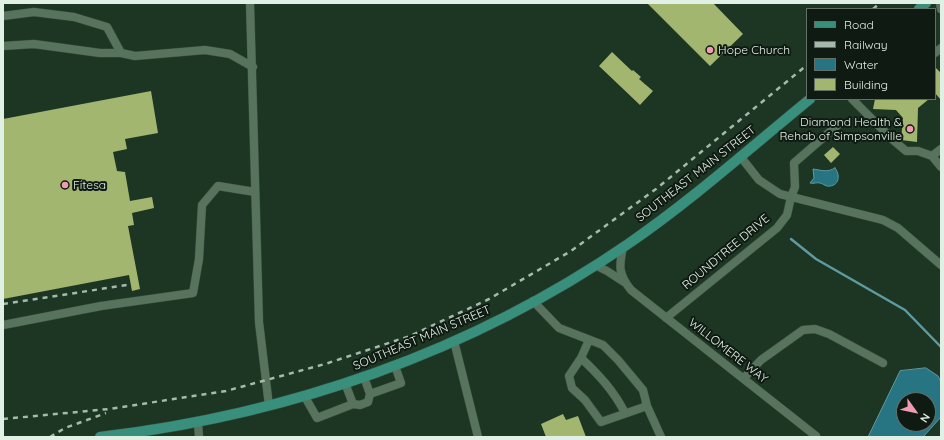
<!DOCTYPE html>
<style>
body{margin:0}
#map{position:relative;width:944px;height:440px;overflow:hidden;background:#1c3623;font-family:Quicksand,sans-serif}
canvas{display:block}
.frame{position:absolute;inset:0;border:4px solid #e1f0e4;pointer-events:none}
.legend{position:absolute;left:806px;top:8px;width:130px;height:92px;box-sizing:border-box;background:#0f1a12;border:1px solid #637066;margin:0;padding:5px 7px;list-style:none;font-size:12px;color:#e1f0e4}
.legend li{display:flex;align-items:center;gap:8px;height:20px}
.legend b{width:20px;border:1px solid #637066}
.north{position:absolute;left:896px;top:392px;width:40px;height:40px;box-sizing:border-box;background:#0f1a12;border:1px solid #637066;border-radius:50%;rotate:123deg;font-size:11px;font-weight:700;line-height:16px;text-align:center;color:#e1f0e4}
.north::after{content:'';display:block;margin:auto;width:14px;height:18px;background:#f19ab3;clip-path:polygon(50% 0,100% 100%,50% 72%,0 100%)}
</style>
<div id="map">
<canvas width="944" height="440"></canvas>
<div class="frame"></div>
<ul class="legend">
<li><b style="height:5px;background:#378f7c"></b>Road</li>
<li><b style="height:5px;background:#a7b9ab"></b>Railway</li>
<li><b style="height:11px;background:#277583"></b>Water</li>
<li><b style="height:11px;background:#a2b670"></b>Building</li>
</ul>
<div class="north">N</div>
</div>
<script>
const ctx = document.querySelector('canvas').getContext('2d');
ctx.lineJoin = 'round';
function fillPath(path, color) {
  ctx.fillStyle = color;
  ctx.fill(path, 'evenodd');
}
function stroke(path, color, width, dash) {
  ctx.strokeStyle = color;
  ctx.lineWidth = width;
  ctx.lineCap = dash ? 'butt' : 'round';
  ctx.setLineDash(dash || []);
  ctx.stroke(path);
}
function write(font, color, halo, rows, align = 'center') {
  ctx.font = font + ' Quicksand,sans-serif';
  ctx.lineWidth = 4;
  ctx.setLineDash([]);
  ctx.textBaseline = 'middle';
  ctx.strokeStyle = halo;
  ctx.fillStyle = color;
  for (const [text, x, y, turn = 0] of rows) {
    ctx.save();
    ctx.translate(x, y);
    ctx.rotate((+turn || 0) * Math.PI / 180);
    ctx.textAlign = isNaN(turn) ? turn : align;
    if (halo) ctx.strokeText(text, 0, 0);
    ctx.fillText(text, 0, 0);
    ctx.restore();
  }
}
const water = new Path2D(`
 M 835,168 C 840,174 840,185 830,186 C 826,187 824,184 820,183 C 817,182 814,184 810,183 L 814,178 L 813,169 C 821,170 827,173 835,168 Z
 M 926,368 L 938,376 L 941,382 L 941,417 L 923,437 L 868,437 L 900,371 ZM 904,400 L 928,400 L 928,424 L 904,424 Z`);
fillPath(water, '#277583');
stroke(water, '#5f9aa0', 1);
stroke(new Path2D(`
 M 791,239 L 816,259 L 905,310 L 941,347`), '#5f9aa0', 2.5);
fillPath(new Path2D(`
 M 647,3 L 713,3 L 743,34 L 710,66 Z
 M 612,52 L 632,71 L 633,70 L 641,77 L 639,79 L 653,91 L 640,105 L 599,66 Z
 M 935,67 L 941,73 L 941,100 L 935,93 Z
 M 151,91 L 158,133 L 125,139 L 127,149 L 113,152 L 117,171 L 125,172 L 130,201 L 152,197 L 154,208 L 132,213 L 134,225 L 128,226 L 140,289 L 132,291 L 129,275 L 3,299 L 3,119 Z
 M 875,99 L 929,99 L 918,108 L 917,142 L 901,140 L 903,118 L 896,110 L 873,109 Z
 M 833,147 L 840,154 L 831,163 L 824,155 Z
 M 563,414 L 566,420 L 578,416 L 586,437 L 546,437 L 541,424 Z`), '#a2b670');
const minor = new Path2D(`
 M 250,3 L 259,322 L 269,406
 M 940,3 L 941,9
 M 3,16 L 34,12 L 74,17 L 107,27 L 121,53 L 135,56 L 205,50 L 230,54 L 253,67
 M 3,46 L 34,44 L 100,53 L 121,53
 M 935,53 L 941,48
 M 852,99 L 893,140 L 906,151 L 918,151 L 932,156 L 941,167
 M 740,156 L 759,180 L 780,194 L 883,220 L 898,228 L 941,265
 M 932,156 L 941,149
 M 623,247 C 619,266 618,274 631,290 L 816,436
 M 595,265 L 607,271 L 624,282
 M 533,301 L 559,328 L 603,345 L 618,360 L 643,390 L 647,406 L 601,422 L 585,400 L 572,388 L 569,376 L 581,358 L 589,340
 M 666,318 L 777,228 L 787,215 L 791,197 L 795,187 L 794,163 L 840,123
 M 3,325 L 101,306 L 193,293 L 199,259 L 202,205 L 218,186 L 255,192
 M 454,341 L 478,437
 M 581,358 C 599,375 614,391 625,413
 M 364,377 L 370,394 L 401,383 L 395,366
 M 744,378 L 761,360 L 803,330 L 815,329 L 829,334 L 883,363
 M 305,397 L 317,418 L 353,404 L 345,383
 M 353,404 L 360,405 L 368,402 L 370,394
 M 647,406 L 661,437
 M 198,423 L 199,437`);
const major = new Path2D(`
 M 919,9 L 926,3
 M 100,437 C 288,415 471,352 628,244 C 692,200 750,148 810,99`);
stroke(minor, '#395040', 9);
stroke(major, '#395040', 11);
stroke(minor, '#57735d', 8);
stroke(major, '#378f7c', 10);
stroke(new Path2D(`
 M 873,9 L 880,3
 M 3,304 L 127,285
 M 3,419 L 109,409 L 226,391 L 325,364 L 410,336 L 489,299 L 571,251 L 656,189 L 807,65
 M 50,437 L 65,428 L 106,413`), '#a7b9ab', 2.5, [5, 5]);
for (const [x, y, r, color] of [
 [710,50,4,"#f19ab3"],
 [910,129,4,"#f19ab3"],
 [65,185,4,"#f19ab3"]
]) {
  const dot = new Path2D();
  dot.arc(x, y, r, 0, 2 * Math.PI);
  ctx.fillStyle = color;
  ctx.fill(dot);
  stroke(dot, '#0f1a12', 1.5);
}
write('12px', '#e1f0e4', '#0f1a12', [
 ["Hope Church",718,50],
 ["Diamond Health &",902,122,"right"],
 ["Rehab of Simpsonville",902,136,"right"],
 ["Fitesa",73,185]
], 'left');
write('12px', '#e1f0e4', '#0f1a12', [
 ["SOUTHEAST MAIN STREET",696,174,-38],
 ["ROUNDTREE DRIVE",726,252,-40],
 ["SOUTHEAST MAIN STREET",422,338,-23],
 ["WILLOMERE WAY",728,351,38]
]);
</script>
